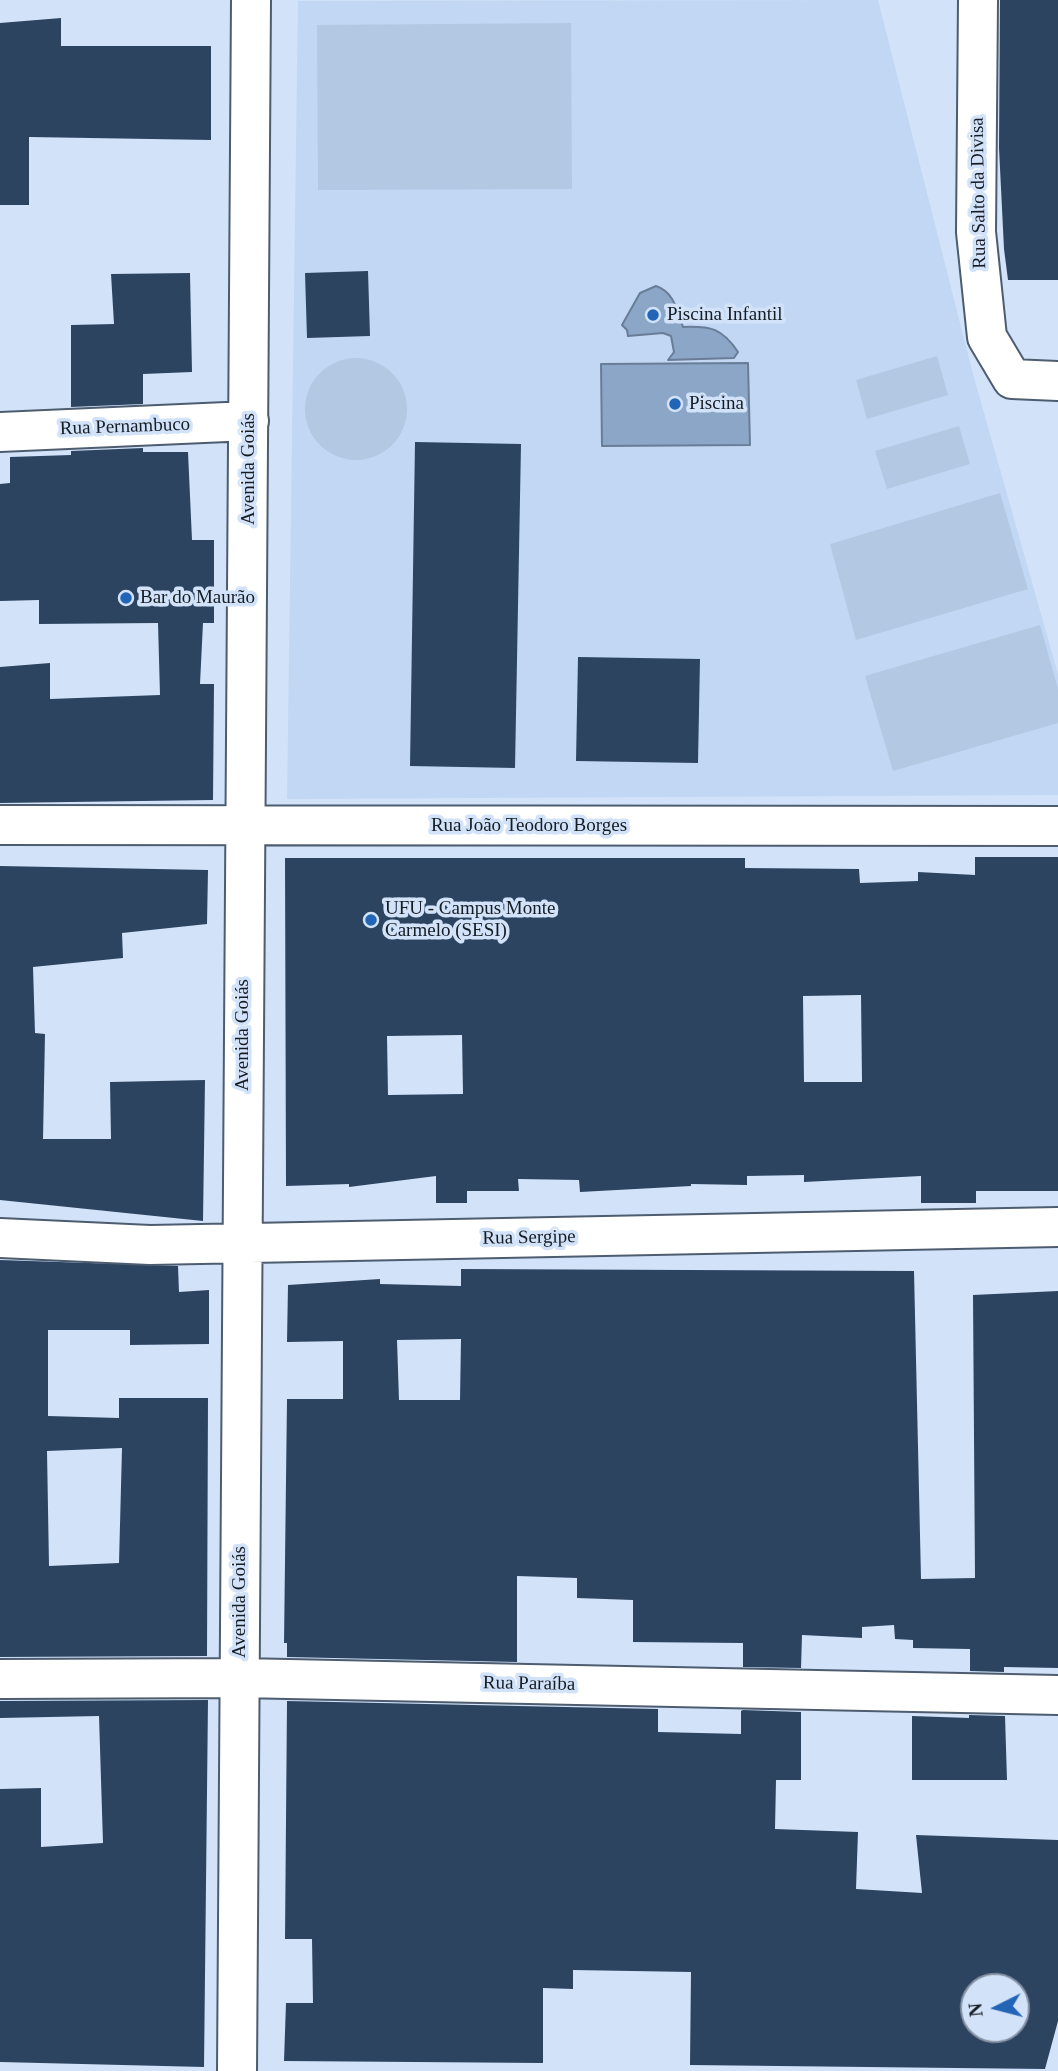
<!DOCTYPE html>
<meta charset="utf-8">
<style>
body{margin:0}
#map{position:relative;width:1058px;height:2071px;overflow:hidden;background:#d2e3f9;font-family:Georgia,serif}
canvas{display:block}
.north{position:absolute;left:960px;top:1973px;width:70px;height:70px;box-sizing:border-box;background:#d2e3f9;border:2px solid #8793a4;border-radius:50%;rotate:264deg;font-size:19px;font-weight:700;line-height:28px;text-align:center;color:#161c24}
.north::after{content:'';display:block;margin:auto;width:24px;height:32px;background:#2265b6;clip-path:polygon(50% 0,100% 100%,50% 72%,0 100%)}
</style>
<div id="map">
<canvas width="1058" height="2071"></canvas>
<div class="north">N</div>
</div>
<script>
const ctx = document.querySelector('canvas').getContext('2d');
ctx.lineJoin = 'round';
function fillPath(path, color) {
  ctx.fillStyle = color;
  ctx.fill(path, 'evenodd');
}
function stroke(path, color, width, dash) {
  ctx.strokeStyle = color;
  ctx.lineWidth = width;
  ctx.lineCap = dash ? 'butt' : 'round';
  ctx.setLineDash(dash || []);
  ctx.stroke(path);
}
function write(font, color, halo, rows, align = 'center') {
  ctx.font = font + ' Georgia,serif';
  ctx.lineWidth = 7;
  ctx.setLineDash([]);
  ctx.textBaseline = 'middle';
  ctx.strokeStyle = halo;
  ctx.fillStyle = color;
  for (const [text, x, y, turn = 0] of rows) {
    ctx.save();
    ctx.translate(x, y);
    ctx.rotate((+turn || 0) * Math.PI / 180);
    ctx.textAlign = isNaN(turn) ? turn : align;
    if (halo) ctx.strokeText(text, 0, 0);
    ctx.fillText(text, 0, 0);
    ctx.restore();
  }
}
fillPath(new Path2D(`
 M 878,0 L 973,374 L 1058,674 L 1058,795 L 287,799 L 298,1 Z`), '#c2d7f3');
fillPath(new Path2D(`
 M 571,23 L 572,189 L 318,190 L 317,25 Z
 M 937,356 L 948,395 L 867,419 L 856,380 Z
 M305 409a51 51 0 1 1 102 0a51 51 0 1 1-102 0Z
 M 959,426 L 970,464 L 887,489 L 875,451 Z
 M 1000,493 L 1028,589 L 856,640 L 830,544 Z
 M 1040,625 L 1058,689 L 1058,723 L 893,771 L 865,676 Z`), '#b3c8e3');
const water = new Path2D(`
 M 656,286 C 674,292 677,310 683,327 C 711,326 722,328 738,352 L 734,358 L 668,360 L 674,352 L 671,336 L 663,333 L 628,336 L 627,330 L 622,325 L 640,293 Z
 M 748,363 L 750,445 L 602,446 L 601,364 Z`);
fillPath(water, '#8ca6c8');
stroke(water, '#697d97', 2);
fillPath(new Path2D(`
 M 1000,0 L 1058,0 L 1058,280 L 1008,280 L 1004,249 L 999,148 Z
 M 61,18 L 61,46 L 211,46 L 211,140 L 29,137 L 29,205 L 0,205 L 0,23 Z
 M 368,271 L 370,336 L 307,338 L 305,273 Z
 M 190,273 L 192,372 L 143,374 L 143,404 L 71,407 L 71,325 L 114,324 L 111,274 Z
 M 415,442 L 521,444 L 515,768 L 410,766 Z
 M 143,448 L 143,452 L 188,452 L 192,540 L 214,540 L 214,623 L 203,623 L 200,684 L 214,684 L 213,800 L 0,803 L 0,667 L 50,663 L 50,699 L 160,695 L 158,623 L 39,624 L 39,600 L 0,601 L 0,484 L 10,483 L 10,457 L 71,455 L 71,451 Z
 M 578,657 L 700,659 L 698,763 L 576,761 Z
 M 975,857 L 1058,857 L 1058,1191 L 976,1191 L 976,1203 L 921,1203 L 921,1176 L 804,1182 L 804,1175 L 747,1176 L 747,1185 L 691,1184 L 691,1186 L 580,1192 L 579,1180 L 518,1179 L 519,1191 L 467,1191 L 467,1203 L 436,1203 L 436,1176 L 349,1187 L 349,1184 L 286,1186 L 285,858 L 745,858 L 745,868 L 859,869 L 860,883 L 918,881 L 918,872 L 975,875 ZM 861,995 L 862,1082 L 804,1082 L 803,996 ZM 462,1035 L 463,1094 L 388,1095 L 387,1036 Z
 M 0,866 L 208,870 L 207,924 L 122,933 L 123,958 L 33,967 L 35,1033 L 45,1034 L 43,1139 L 111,1139 L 110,1082 L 205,1080 L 203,1221 L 0,1200 Z
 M 0,1260 L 178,1266 L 179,1292 L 209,1290 L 209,1344 L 130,1345 L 130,1330 L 48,1330 L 48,1416 L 119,1418 L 119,1398 L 208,1398 L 207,1656 L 0,1657 ZM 122,1448 L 119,1563 L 49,1566 L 47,1451 Z
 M 461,1269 L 914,1271 L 921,1579 L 975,1578 L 973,1295 L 1058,1291 L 1058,1668 L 1004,1667 L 1004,1672 L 970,1671 L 970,1649 L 913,1648 L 913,1640 L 895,1639 L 894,1625 L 862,1627 L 862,1638 L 802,1635 L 801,1668 L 743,1667 L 743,1643 L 633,1642 L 633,1600 L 577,1598 L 577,1578 L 517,1576 L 517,1662 L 287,1657 L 287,1643 L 284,1643 L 287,1399 L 343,1399 L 343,1341 L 287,1342 L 288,1285 L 380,1279 L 380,1284 L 461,1286 ZM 461,1339 L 460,1400 L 399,1400 L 397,1340 Z
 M 208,1700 L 204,2067 L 0,2062 L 0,1789 L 41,1788 L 41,1847 L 103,1843 L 99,1716 L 0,1718 L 0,1701 Z
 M 287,1701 L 658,1709 L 658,1732 L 741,1734 L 741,1711 L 743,1710 L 801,1712 L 801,1780 L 776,1780 L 775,1829 L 858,1832 L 856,1889 L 922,1893 L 916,1835 L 1058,1840 L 1058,2021 L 1045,2069 L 690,2065 L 691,1972 L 573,1970 L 573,1989 L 543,1988 L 543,2063 L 284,2061 L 286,2003 L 313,2003 L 312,1939 L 285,1939 ZM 974,1987 L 1016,1987 L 1016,2029 L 974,2029 Z
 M 969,1715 L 1005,1716 L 1007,1780 L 912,1780 L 912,1716 L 969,1718 Z`), '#2d4461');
const street = new Path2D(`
 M 978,0 L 976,232 L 987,337 L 1012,379 L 1058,381
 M 0,432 L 249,421
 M 0,825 L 1058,826
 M 0,1238 L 150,1245 L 1058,1227
 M 0,1679 L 240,1678 L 1058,1695
 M 237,2071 L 251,0`);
stroke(street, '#4d5c6f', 42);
stroke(street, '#fff', 38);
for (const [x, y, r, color] of [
 [653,315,7,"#2265b6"],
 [675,404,7,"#2265b6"],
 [126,598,7,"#2265b6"],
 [371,920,7,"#2265b6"]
]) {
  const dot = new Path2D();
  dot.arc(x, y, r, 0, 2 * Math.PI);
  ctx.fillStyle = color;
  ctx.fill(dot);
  stroke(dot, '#d2e3f9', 2.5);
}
write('19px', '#161c24', '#d2e3f9', [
 ["Rua Salto da Divisa",979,193,-91],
 ["Rua Pernambuco",125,427,-2],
 ["Avenida Goiás",249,469,-90],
 ["Rua João Teodoro Borges",529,826],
 ["Avenida Goiás",243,1035,-90],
 ["Rua Sergipe",529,1238,-1],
 ["Avenida Goiás",240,1602,-90],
 ["Rua Paraíba",529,1684,1]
]);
write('19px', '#161c24', '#d2e3f9', [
 ["Piscina Infantil",667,315],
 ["Piscina",689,404],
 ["Bar do Maurão",140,598],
 ["UFU - Campus Monte",385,909],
 ["Carmelo (SESI)",385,931]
], 'left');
</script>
